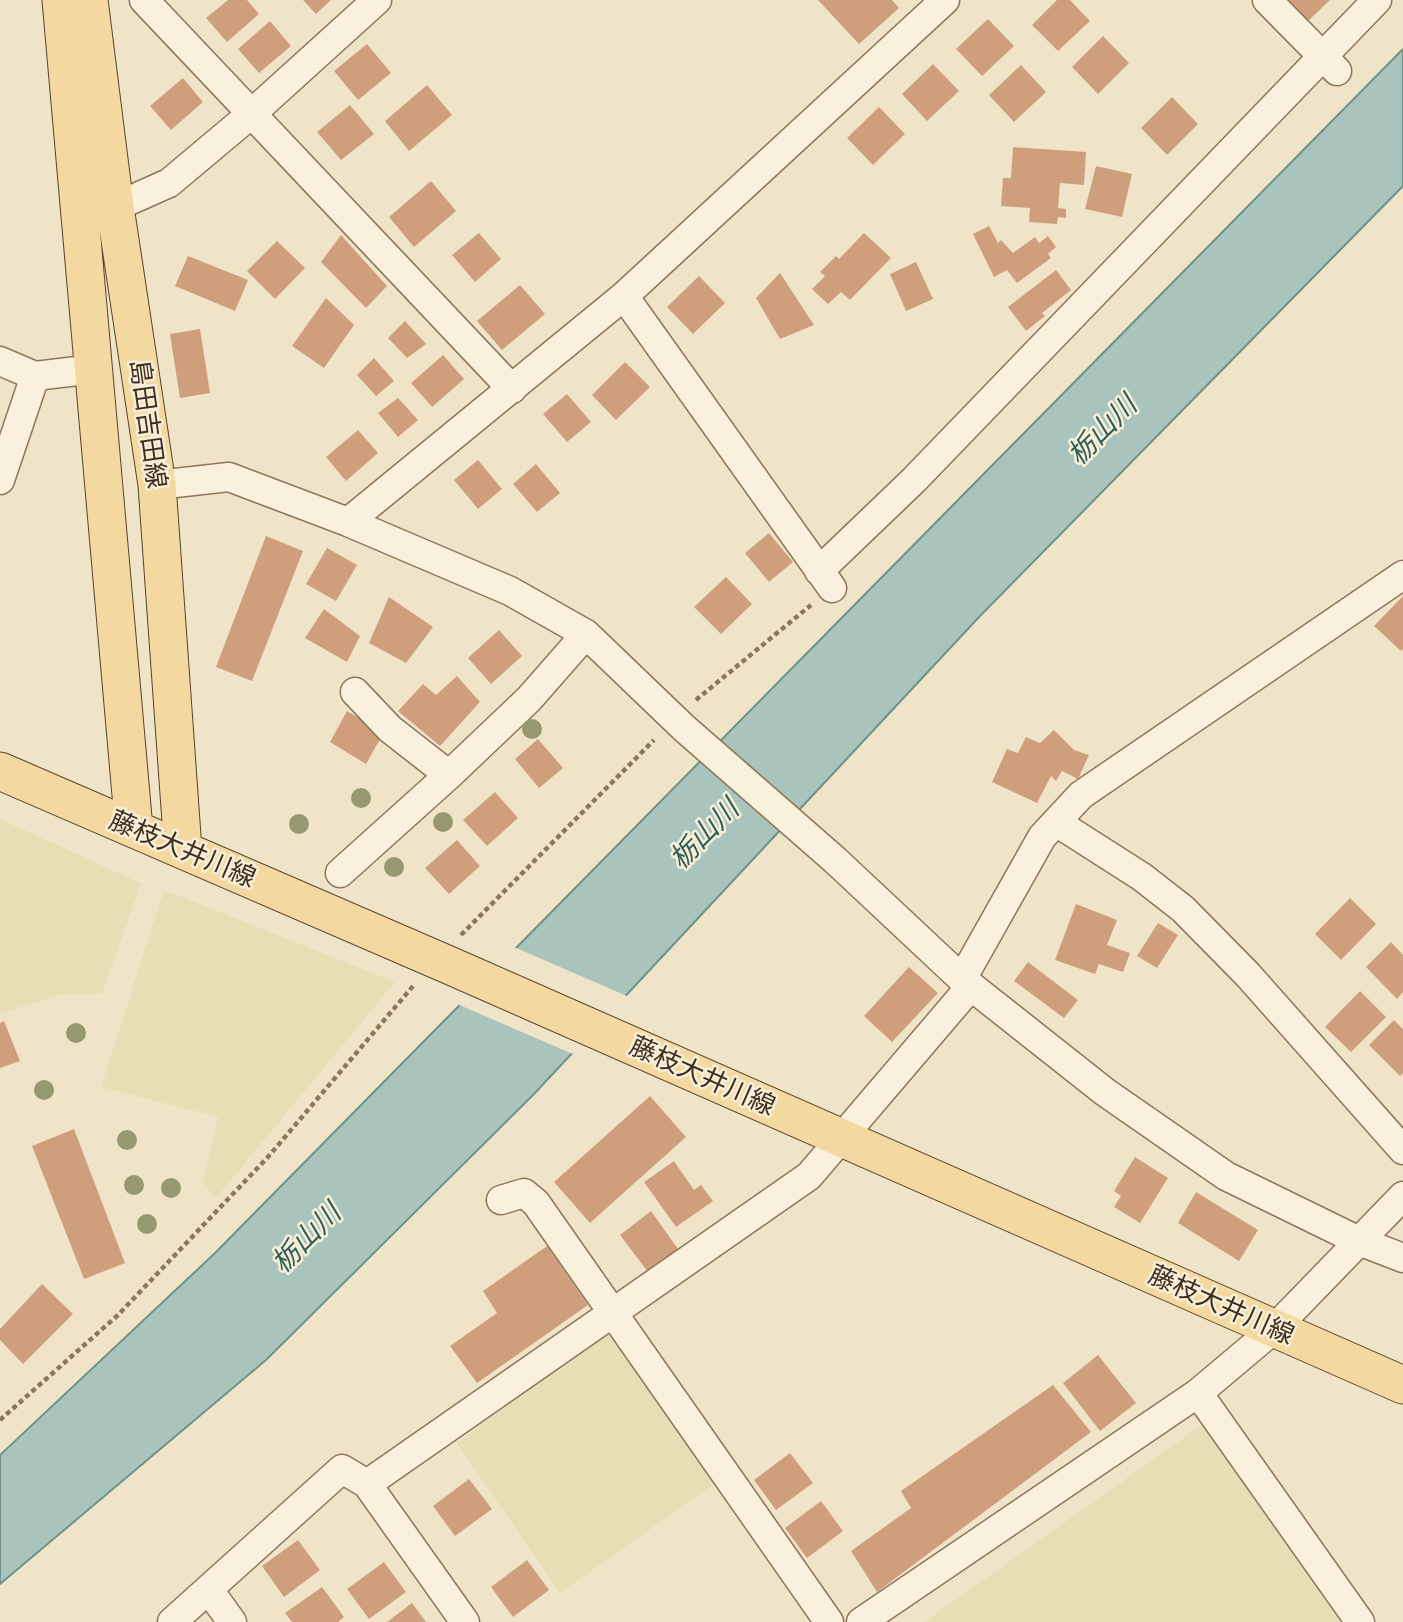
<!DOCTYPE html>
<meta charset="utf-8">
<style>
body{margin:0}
canvas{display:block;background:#f0e4c8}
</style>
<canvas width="1403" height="1622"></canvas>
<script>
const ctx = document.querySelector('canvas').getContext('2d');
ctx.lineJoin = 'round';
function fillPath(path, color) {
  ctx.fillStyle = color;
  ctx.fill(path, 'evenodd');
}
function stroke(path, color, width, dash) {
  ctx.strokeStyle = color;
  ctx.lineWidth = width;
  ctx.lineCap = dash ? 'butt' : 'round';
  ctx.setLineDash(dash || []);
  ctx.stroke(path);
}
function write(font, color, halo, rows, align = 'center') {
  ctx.font = font + ' "Zilla Slab","Noto Sans JP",serif';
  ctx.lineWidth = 5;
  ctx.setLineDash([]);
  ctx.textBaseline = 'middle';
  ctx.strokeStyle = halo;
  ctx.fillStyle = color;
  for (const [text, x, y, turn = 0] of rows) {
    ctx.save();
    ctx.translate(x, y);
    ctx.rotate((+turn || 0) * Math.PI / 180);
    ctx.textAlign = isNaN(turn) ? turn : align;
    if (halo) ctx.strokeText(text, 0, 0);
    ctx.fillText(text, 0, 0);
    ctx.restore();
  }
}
fillPath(new Path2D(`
 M 0,819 L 141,883 L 102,994 L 61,994 L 0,1014 Z
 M 164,890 L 395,982 L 216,1198 L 203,1183 L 218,1117 L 101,1087 Z
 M 613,1326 L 721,1479 L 560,1593 L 457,1443 Z
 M 1203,1424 L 1342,1622 L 924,1622 Z`), '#e6deb5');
const water = new Path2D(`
 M 1403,49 L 1403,186 L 980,616 L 534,1094 L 266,1360 L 0,1584 L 0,1455 L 214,1254 Z`);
fillPath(water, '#a9c4bc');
stroke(water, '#6f938a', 2);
fillPath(new Path2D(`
 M 514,947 L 629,997 L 575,1055 L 457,1004 Z`), '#f0e4c8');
fillPath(new Path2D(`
 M 228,0 L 247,0 L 259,14 L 227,42 L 206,18 Z
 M 303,0 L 331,0 L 316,14 Z
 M 818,0 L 892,0 L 899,8 L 859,44 Z
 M 1057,0 L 1070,0 L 1090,21 L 1058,51 L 1032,25 Z
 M 1286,0 L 1330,0 L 1307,22 Z
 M 988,19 L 1014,46 L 982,76 L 956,49 Z
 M 270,21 L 291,46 L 259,73 L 238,49 Z
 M 1103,36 L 1129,63 L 1098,94 L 1072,67 Z
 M 367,44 L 391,73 L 358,100 L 334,71 Z
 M 933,64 L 959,91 L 927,121 L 902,94 Z
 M 1021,65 L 1046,92 L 1014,122 L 989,95 Z
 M 183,78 L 203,102 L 171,130 L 150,106 Z
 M 427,85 L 452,115 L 409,151 L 385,121 Z
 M 1172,97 L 1198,124 L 1167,155 L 1141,128 Z
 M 350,105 L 374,134 L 341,160 L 317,132 Z
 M 879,107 L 905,134 L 873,165 L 847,138 Z
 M 1013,147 L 1086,152 L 1084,185 L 1060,183 L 1058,208 L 1066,209 L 1066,218 L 1058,217 L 1057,224 L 1029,222 L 1030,208 L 1001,206 L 1003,178 L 1011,178 Z
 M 1096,166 L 1132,174 L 1122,217 L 1085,209 Z
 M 431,181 L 456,211 L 414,247 L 389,217 Z
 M 989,226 L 998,243 L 1001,240 L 1013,253 L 1035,237 L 1039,243 L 1048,236 L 1056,247 L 1048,254 L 1051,258 L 1017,283 L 1007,270 L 994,277 L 973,234 Z
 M 479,233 L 501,259 L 475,282 L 452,255 Z
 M 864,233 L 891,258 L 850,300 L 841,292 L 828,304 L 812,289 L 825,276 L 820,272 L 836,256 L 839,259 Z
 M 341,235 L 387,286 L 366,308 L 321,262 Z
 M 277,241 L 305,268 L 275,299 L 247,271 Z
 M 188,256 L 248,280 L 235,311 L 175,286 Z
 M 916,262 L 933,299 L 906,311 L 890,274 Z
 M 1056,270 L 1071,290 L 1042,313 L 1045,316 L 1026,331 L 1008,307 Z
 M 780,273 L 814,325 L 780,339 L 756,298 Z
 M 699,276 L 725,303 L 693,334 L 667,307 Z
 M 520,285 L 545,314 L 502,350 L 477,321 Z
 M 326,298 L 354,325 L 324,368 L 292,346 Z
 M 405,321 L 426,344 L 407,358 L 388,338 Z
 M 200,329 L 210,393 L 180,398 L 170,334 Z
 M 443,355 L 464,379 L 432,407 L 411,383 Z
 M 374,358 L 394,381 L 376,396 L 357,375 Z
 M 625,362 L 650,387 L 616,420 L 592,395 Z
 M 567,394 L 591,422 L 567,442 L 543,414 Z
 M 398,398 L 418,420 L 398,437 L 378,413 Z
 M 358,430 L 378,453 L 346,481 L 326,457 Z
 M 478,460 L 502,489 L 478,509 L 454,480 Z
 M 536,464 L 560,493 L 537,512 L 513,484 Z
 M 769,533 L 793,562 L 769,582 L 745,553 Z
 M 266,536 L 303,551 L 252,681 L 216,667 Z
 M 327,548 L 357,565 L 336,601 L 306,584 Z
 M 726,577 L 752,604 L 721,634 L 694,607 Z
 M 1403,596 L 1403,649 L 1401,651 L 1374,626 Z
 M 389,597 L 433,627 L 406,663 L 369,643 Z
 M 324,609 L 360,636 L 347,662 L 305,638 Z
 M 499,630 L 522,656 L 491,684 L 468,658 Z
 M 457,676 L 480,702 L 440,746 L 398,711 L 423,684 L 436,695 Z
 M 347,711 L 384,732 L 366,764 L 330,742 Z
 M 1054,730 L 1074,750 L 1089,755 L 1078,779 L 1062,771 L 1056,781 L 1051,776 L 1037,803 L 992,782 L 1007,749 L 1018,753 L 1026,737 L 1040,743 Z
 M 538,739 L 563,768 L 539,788 L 515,759 Z
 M 495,792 L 518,818 L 487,846 L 463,820 Z
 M 457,840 L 480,866 L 449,894 L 425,868 Z
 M 1350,898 L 1376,924 L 1341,960 L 1315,934 Z
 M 1076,904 L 1117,920 L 1107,945 L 1130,953 L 1123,972 L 1099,964 L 1095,974 L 1055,960 Z
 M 1158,923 L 1178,935 L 1157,968 L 1137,956 Z
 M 1391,942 L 1403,955 L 1403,992 L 1397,999 L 1366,967 Z
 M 1028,962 L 1078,1000 L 1064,1018 L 1014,981 Z
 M 909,967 L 938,993 L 892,1042 L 864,1016 Z
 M 1360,991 L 1386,1017 L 1351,1052 L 1325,1027 Z
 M 1394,1020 L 1403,1029 L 1403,1073 L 1400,1076 L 1369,1045 Z
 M 4,1021 L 20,1061 L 0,1068 L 0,1023 Z
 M 650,1096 L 686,1137 L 590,1223 L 554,1182 Z
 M 74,1129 L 125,1263 L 84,1279 L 32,1146 Z
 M 1135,1157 L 1168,1178 L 1140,1223 L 1114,1207 L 1121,1196 L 1114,1191 Z
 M 674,1161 L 694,1190 L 701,1185 L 713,1201 L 676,1227 L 644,1182 Z
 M 1196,1192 L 1258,1230 L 1239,1261 L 1178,1223 Z
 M 651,1211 L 678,1249 L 648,1272 L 620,1235 Z
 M 547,1246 L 588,1305 L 477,1383 L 450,1346 L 497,1313 L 483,1291 Z
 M 42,1284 L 73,1314 L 23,1364 L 0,1340 L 0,1329 Z
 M 1098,1355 L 1136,1403 L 1100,1431 L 1063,1383 Z
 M 1053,1385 L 1091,1432 L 877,1592 L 851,1551 L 911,1508 L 901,1491 Z
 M 790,1453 L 813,1483 L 776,1510 L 754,1480 Z
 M 469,1479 L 492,1509 L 455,1536 L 433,1506 Z
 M 821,1501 L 843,1531 L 807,1558 L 785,1528 Z
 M 298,1540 L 320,1570 L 284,1597 L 262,1566 Z
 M 527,1560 L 549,1590 L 513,1617 L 491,1587 Z
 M 384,1562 L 406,1592 L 369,1619 L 347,1589 Z
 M 322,1587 L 344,1617 L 338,1622 L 292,1622 L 285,1613 Z
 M 412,1603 L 426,1622 L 387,1622 Z`), '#cf9f7d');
const minor = new Path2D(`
 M 144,0 L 512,389
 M 1267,0 L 1337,71
 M 115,207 L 169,183 L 250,115 L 377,0
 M 624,296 L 832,588
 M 0,361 L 35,376 L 94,369
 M 0,480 L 35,376
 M 157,485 L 229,477 L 348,522 L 510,591 L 586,634 L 684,728 L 835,860 L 962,979 L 1105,1092 L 1226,1176 L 1359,1241 L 1403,1258
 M 348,522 L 624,296 L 945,0
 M 819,571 L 914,480 L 1377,0
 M 355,692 L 390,729 L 449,775
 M 1056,822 L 1142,877 L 1183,909 L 1248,975 L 1403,1150
 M 340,873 L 449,775 L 529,699 L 586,634
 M 962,979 L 1042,837 L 1081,795 L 1403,575
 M 501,1200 L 524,1193 L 536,1203 L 829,1622
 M 1198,1393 L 1360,1622
 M 209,1590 L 232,1622
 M 172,1622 L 342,1469 L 367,1484
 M 465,1622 L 367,1484 L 809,1176 L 971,986
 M 861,1622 L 1198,1393 L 1274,1329 L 1403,1196`);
const major = new Path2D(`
 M 61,0 L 134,829
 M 89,0 L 115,207 L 157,485 L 183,850
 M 0,771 L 451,966 L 1403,1385`);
stroke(minor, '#8d765c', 31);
stroke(major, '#5b4430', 39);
stroke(new Path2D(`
 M 696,700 L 811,605
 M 461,935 L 654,740
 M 0,1420 L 118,1315 L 268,1157 L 414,985`), '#8d765c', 4.5, [5, 3.5]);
stroke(minor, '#faf1dc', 28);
stroke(major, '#f3d9a0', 37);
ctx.fillStyle = '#96986f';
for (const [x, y] of [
 [532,729],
 [361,798],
 [443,822],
 [299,824],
 [394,867],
 [76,1033],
 [44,1090],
 [127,1140],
 [134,1185],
 [171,1188],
 [147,1224]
]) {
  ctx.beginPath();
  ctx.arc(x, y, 10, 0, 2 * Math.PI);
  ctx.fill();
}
write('26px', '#3d2e20', '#f7eed8', [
 ["島田吉田線",147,424,82],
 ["藤枝大井川線",182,850,23],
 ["藤枝大井川線",702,1077,24],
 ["藤枝大井川線",1221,1306,24]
]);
write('italic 28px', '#2f5d5a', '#f7eed8', [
 ["栃山川",1103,431,-45],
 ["栃山川",705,835,-45],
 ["栃山川",307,1239,-45]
]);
</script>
